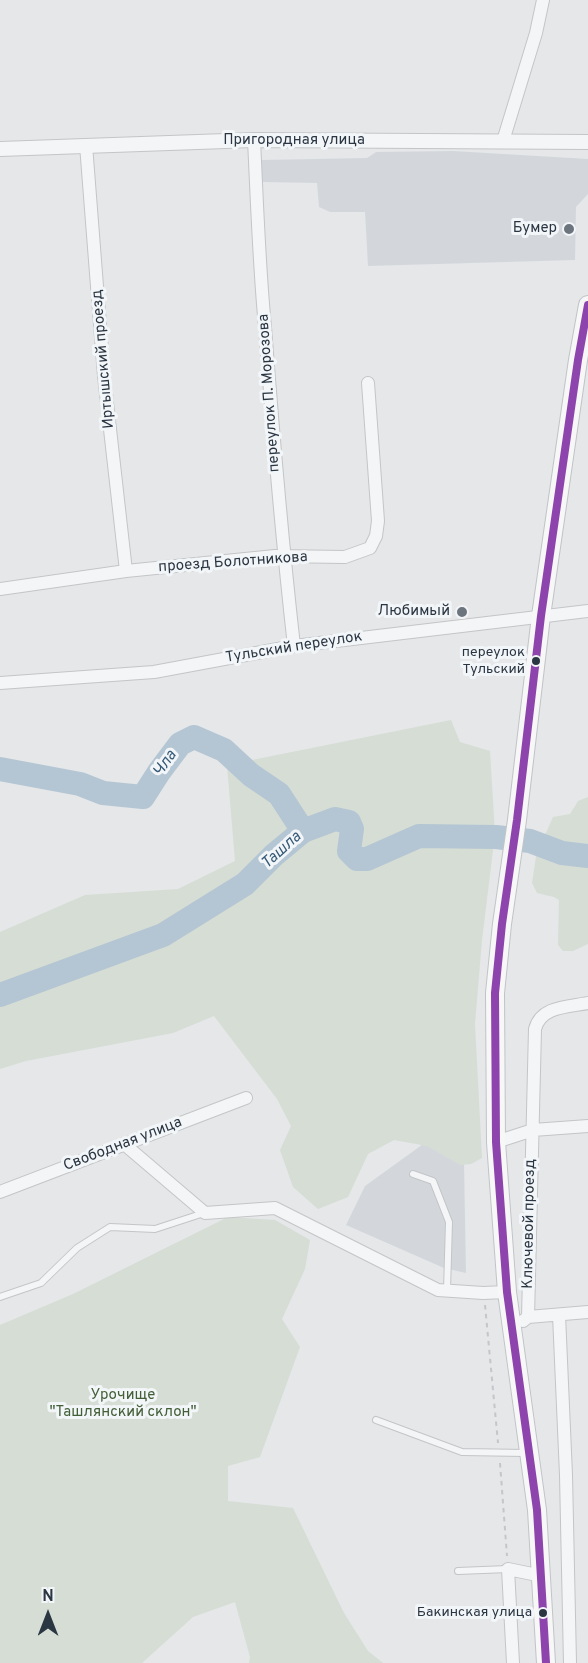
<!DOCTYPE html>
<meta charset="utf-8">
<style>
body{margin:0}
#map{position:relative;width:588px;height:1663px;overflow:hidden;background:#e5e7e9;font-family:Overpass,sans-serif}
canvas{display:block}
.north{position:absolute;left:18px;top:1585px;width:60px;height:60px;-webkit-text-stroke:4px #f3f6f8;paint-order:stroke;rotate:0deg;font-size:16px;font-weight:700;line-height:24px;text-align:center;color:#2b3643}
.north::after{content:'';display:block;margin:auto;width:21px;height:27px;background:#2b3643;clip-path:polygon(50% 0,100% 100%,50% 72%,0 100%)}
</style>
<div id="map">
<canvas width="588" height="1663"></canvas>
<div class="north">N</div>
</div>
<script>
const ctx = document.querySelector('canvas').getContext('2d');
ctx.lineJoin = 'round';
function fillPath(path, color) {
  ctx.fillStyle = color;
  ctx.fill(path, 'evenodd');
}
function stroke(path, color, width, dash) {
  ctx.strokeStyle = color;
  ctx.lineWidth = width;
  ctx.lineCap = dash ? 'butt' : 'round';
  ctx.setLineDash(dash || []);
  ctx.stroke(path);
}
function write(font, color, halo, rows, align = 'center') {
  ctx.font = font + ' Overpass,sans-serif';
  ctx.lineWidth = 6;
  ctx.setLineDash([]);
  ctx.textBaseline = 'middle';
  ctx.strokeStyle = halo;
  ctx.fillStyle = color;
  for (const [text, x, y, turn = 0] of rows) {
    ctx.save();
    ctx.translate(x, y);
    ctx.rotate((+turn || 0) * Math.PI / 180);
    ctx.textAlign = isNaN(turn) ? turn : align;
    if (halo) ctx.strokeText(text, 0, 0);
    ctx.fillText(text, 0, 0);
    ctx.restore();
  }
}
fillPath(new Path2D(`
 M 453,151 L 588,159 L 588,194 L 576,207 L 575,260 L 368,266 L 365,212 L 330,212 L 319,207 L 317,183 L 262,182 L 262,160 L 367,158 L 376,152 Z
 M 426,1142 L 464,1162 L 466,1273 L 444,1268 L 346,1225 L 365,1186 Z`), '#d3d7dc');
fillPath(new Path2D(`
 M 451,720 L 460,742 L 490,751 L 495,834 L 482,940 L 475,1024 L 482,1158 L 471,1164 L 460,1165 L 427,1146 L 394,1140 L 368,1154 L 348,1197 L 318,1209 L 293,1187 L 280,1150 L 291,1126 L 277,1099 L 214,1016 L 173,1033 L 26,1061 L 0,1069 L 0,932 L 85,895 L 178,889 L 235,861 L 227,765 Z
 M 588,797 L 588,944 L 573,951 L 563,951 L 558,945 L 559,900 L 554,897 L 537,893 L 532,883 L 539,837 L 546,833 L 553,817 L 570,814 L 578,801 Z
 M 228,1217 L 275,1220 L 310,1240 L 305,1269 L 282,1319 L 300,1347 L 260,1457 L 228,1466 L 228,1501 L 293,1508 L 344,1613 L 368,1651 L 383,1663 L 249,1663 L 250,1657 L 235,1602 L 193,1617 L 142,1663 L 0,1663 L 0,1325 L 73,1294 Z`), '#d6ddd5');
stroke(new Path2D(`
 M 0,769 L 80,784 L 103,793 L 143,797 L 159,772 L 180,744 L 194,737 L 224,750 L 251,775 L 279,794 L 303,831
 M 0,995 L 163,935 L 245,884 L 274,855 L 303,831 L 335,819 L 349,822 L 352,829 L 349,851 L 357,859 L 367,859 L 419,836 L 496,837 L 530,841 L 562,853 L 588,856`), '#b4c6d3', 24);
const service = new Path2D(`
 M 413,1174 L 433,1181 L 449,1222 L 447,1290
 M 0,1297 L 41,1283 L 77,1248 L 110,1227 L 155,1229 L 204,1213
 M 376,1420 L 462,1452 L 526,1453
 M 458,1571 L 508,1569`);
const minor = new Path2D(`
 M 254,140 C 257,202 259,265 265,327 C 273,434 282,540 294,646
 M 503,141 L 536,33 L 543,0
 M 86,145 L 104,376 L 126,571
 M 0,589 L 126,571 L 275,556 L 345,557 L 370,548 L 376,536 L 378,521 L 368,383
 M 0,683 L 154,672 L 294,646 L 588,611
 M 496,1142 L 533,1130 L 588,1126
 M 124,1144 L 205,1213 L 275,1208 L 438,1290 L 483,1293 L 507,1292
 M 0,1192 L 246,1098
 M 559,1315 L 566,1475 L 570,1663
 M 528,1317 L 535,1029 C 541,1006 568,1007 588,1003
 M 523,1321 L 528,1317 L 588,1312
 M 513,1663 L 508,1569 L 542,1576`);
const tertiary = new Path2D(`
 M 0,149 L 254,140 L 588,142`);
const primary = new Path2D(`
 M 546,1663 L 537,1510 L 507,1292 L 496,1142 L 495,993 L 502,924 L 517,820 L 541,616 L 578,360 L 588,305`);
stroke(service, '#c3c5c7', 8);
stroke(minor, '#c3c5c7', 14);
stroke(tertiary, '#c3c5c7', 16);
stroke(primary, '#c1c4c7', 20);
stroke(new Path2D(`
 M 485,1305 L 498,1443
 M 500,1463 L 507,1556`), '#c4c6c9', 2, [4.5, 4.5]);
stroke(service, '#f4f5f6', 6);
stroke(minor, '#f4f5f6', 12);
stroke(tertiary, '#f4f5f6', 14);
stroke(primary, '#f7f7f8', 18);
stroke(new Path2D(`
 M 546,1663 L 537,1510 L 507,1292 L 496,1142 L 495,993 L 502,924 L 517,820 L 541,616 L 578,360 L 588,305`), '#8e44ad', 8);
for (const [x, y, r, color] of [
 [569,229,6,"#6c747d"],
 [462,612,6,"#6c747d"],
 [536,661,5,"#2b3643"],
 [543,1613,5,"#2b3643"]
]) {
  const dot = new Path2D();
  dot.arc(x, y, r, 0, 2 * Math.PI);
  ctx.fillStyle = color;
  ctx.fill(dot);
  stroke(dot, '#f3f6f8', 2);
}
write('14px', '#2b3643', '#f3f6f8', [
 ["переулок",525,653],
 ["Тульский",525,670],
 ["Бакинская улица",532,1613]
], 'right');
write('15px', '#2b3643', '#f3f6f8', [
 ["Пригородная улица",294,141],
 ["Иртышский проезд",104,359,-95],
 ["переулок П. Морозова",270,393,-94],
 ["проезд Болотникова",233,563,-4],
 ["Тульский переулок",294,648,-9],
 ["Свободная улица",123,1145,-21],
 ["Ключевой проезд",530,1224,-89]
]);
write('15px', '#2b3643', '#f3f6f8', [
 ["Бумер",557,229],
 ["Любимый",450,612]
], 'right');
write('15px', '#435f38', '#f3f6f8', [
 ["Урочище",123,1396],
 ["\"Ташлянский склон\"",123,1413]
]);
write('italic 16px', '#355977', '#f3f6f8', [
 ["Чла",166,764,-55],
 ["Ташла",282,851,-42]
]);
</script>
